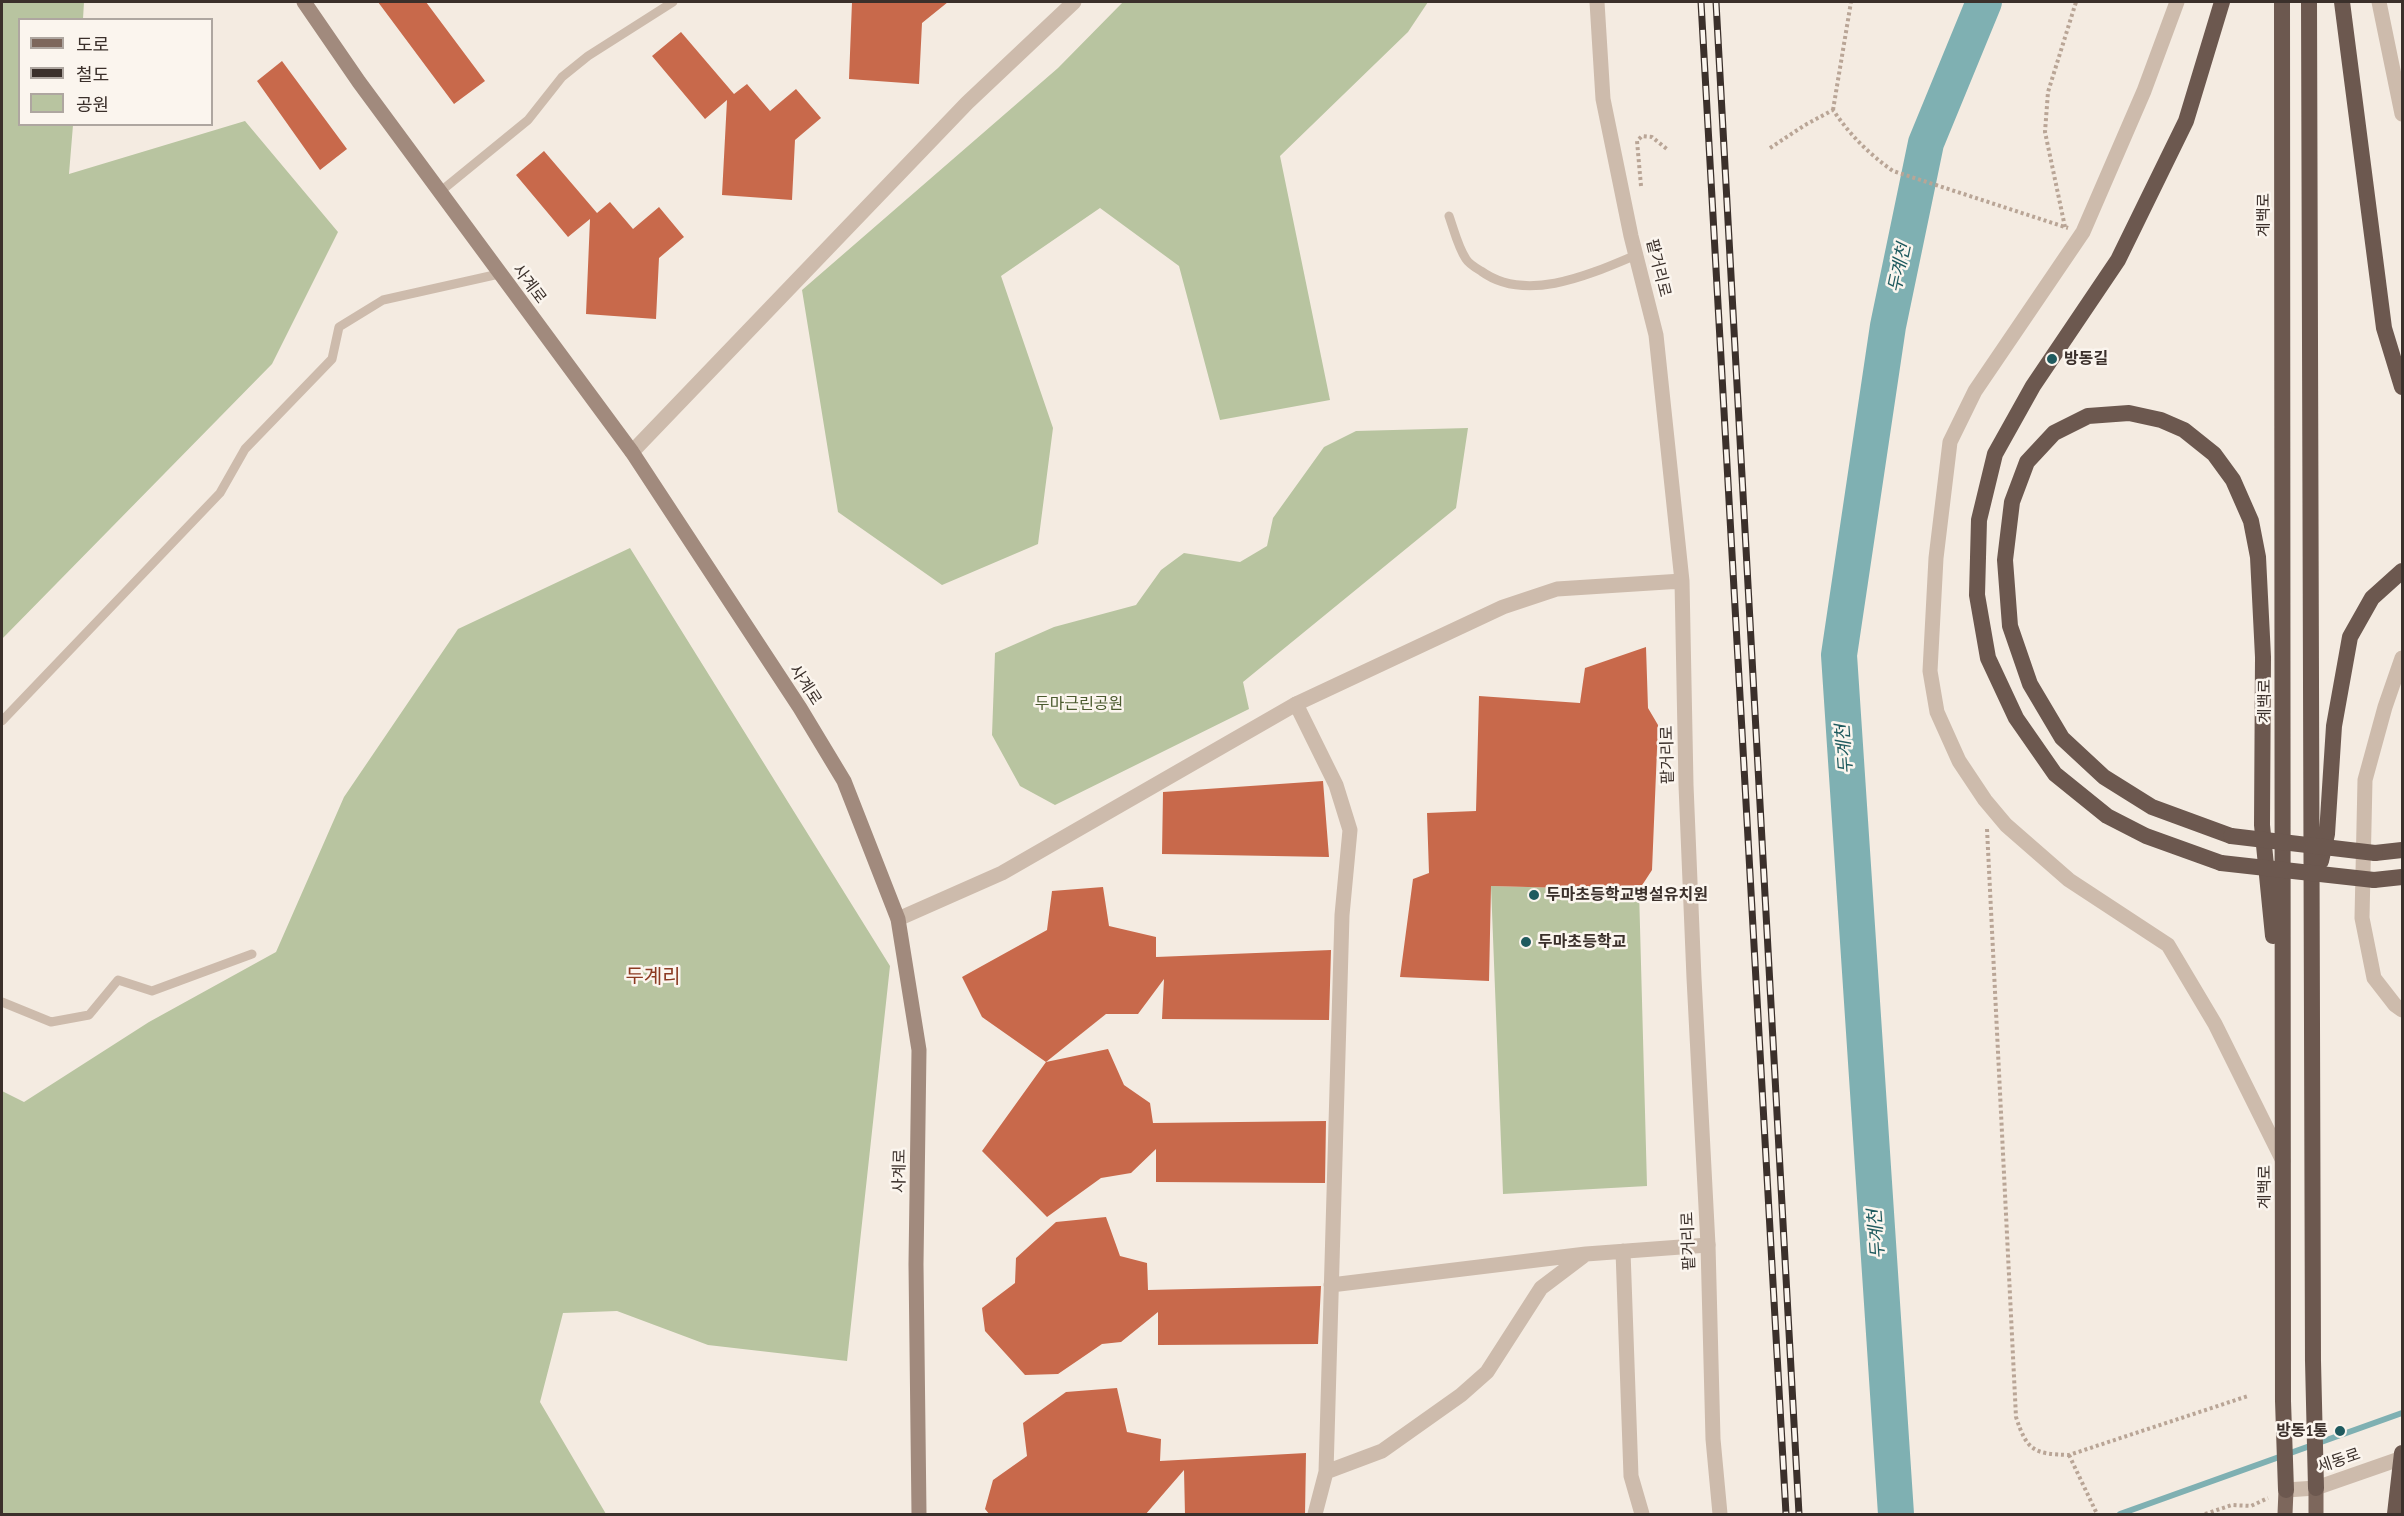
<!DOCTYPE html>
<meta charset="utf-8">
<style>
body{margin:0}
#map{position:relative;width:2404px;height:1516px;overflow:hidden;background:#f4ebe1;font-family:"PT Sans Narrow","Noto Sans KR",sans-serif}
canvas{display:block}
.frame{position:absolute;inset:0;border:3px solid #3b302b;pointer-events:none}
.legend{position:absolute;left:18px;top:18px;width:195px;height:108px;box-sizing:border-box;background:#fbf5ee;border:2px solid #aea6a0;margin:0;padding:8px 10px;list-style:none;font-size:18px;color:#3b302b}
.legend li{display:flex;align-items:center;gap:12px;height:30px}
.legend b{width:30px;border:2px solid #aea6a0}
</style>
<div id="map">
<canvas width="2404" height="1516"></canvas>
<div class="frame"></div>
<ul class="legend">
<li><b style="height:8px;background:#7d675c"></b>도로</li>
<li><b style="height:8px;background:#3b302b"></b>철도</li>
<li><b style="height:16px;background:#b8c4a0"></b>공원</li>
</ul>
</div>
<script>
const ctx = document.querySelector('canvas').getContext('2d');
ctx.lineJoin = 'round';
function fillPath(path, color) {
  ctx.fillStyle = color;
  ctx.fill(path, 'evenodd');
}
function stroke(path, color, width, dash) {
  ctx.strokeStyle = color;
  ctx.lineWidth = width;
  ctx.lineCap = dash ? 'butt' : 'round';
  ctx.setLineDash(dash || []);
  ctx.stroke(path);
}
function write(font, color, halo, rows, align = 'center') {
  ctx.font = font + ' "PT Sans Narrow","Noto Sans KR",sans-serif';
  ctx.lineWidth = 5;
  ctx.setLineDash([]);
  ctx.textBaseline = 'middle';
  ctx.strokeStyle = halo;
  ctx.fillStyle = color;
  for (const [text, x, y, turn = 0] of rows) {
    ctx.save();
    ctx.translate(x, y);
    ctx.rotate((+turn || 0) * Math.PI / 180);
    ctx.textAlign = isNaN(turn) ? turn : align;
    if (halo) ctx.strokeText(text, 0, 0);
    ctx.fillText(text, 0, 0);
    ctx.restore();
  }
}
fillPath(new Path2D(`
 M 2,2 L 84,2 L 83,19 L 20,20 L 20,124 L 73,125 L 69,174 L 245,121 L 338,232 L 272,364 L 2,639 Z
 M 1123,2 L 1428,2 L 1408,32 L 1280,156 L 1330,400 L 1220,420 L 1179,266 L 1100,208 L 1001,276 L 1053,428 L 1038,544 L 942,585 L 838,512 L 802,290 L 1058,68 Z
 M 1468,428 L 1456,508 L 1243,682 L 1249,709 L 1055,805 L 1020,786 L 992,735 L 995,653 L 1054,627 L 1136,605 L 1161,570 L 1184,553 L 1240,562 L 1267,546 L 1273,518 L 1324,447 L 1356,431 Z
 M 630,548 L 890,966 L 847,1361 L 708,1345 L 617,1311 L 563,1313 L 540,1402 L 606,1514 L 2,1514 L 2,1091 L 24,1102 L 149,1022 L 276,952 L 344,797 L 458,629 Z
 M 1491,886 L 1639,890 L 1647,1186 L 1503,1194 Z`), '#b8c4a0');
stroke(new Path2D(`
 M 2120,1514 L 2402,1413`), '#7fb0b2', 6);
stroke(new Path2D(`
 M 1896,1514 L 1839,655 L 1888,326 L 1926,143 L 1984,2`), '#7fb0b2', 36);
fillPath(new Path2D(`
 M 378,2 L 426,2 L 485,81 L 454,104 Z
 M 852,2 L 948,2 L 922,23 L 919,84 L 849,79 Z
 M 681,32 L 734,94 L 747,84 L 770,111 L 796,89 L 821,118 L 795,140 L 792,200 L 722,195 L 727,100 L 705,119 L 652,56 Z
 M 282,61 L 347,149 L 320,170 L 257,81 Z
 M 544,151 L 597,213 L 610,202 L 633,229 L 659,207 L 684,237 L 659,258 L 656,319 L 586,314 L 590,219 L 568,237 L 516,175 Z
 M 1646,647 L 1648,708 L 1658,725 L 1652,870 L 1639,890 L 1491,886 L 1489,981 L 1400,977 L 1413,879 L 1429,873 L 1427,813 L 1476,811 L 1479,696 L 1580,703 L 1585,668 Z
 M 1323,781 L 1329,857 L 1162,854 L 1163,792 Z
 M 1103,887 L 1109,926 L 1156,937 L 1156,957 L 1331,950 L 1329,1020 L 1162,1019 L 1164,979 L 1138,1014 L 1106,1014 L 1046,1062 L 982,1017 L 962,977 L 1047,930 L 1052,891 Z
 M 1108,1049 L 1124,1085 L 1150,1103 L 1153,1123 L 1326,1121 L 1325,1183 L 1156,1182 L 1156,1149 L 1131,1173 L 1101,1178 L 1047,1217 L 982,1151 L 1046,1062 Z
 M 1106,1217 L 1120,1256 L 1147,1263 L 1148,1290 L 1321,1286 L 1318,1344 L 1158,1345 L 1158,1312 L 1121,1342 L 1102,1344 L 1058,1374 L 1025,1375 L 985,1331 L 982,1308 L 1015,1283 L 1016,1258 L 1056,1222 Z
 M 1117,1388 L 1127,1432 L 1161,1439 L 1160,1461 L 1306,1453 L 1305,1515 L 1185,1515 L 1184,1470 L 1145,1515 L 990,1515 L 985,1509 L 993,1480 L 1027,1456 L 1023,1423 L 1066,1392 Z`), '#c8694b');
stroke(new Path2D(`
 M 1833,110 L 1851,2
 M 1770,148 L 1805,125 L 1833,110 C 1850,135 1869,154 1893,171 L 2068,228
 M 1641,186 L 1637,141 L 1642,136 L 1652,137 L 1668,150
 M 2065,227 L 2045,132 L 2048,92 L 2076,2
 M 1987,829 L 2016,1417 C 2027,1451 2034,1454 2069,1455 L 2248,1396
 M 2069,1455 L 2097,1514
 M 2205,1514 L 2232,1505 L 2251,1506 L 2268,1498`), '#b9a596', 4, [3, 3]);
stroke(new Path2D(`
 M 441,191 L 528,120 L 562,77 L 588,56 L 673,2
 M 1449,216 C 1454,230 1458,247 1466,259 C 1469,264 1476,268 1481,271 C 1526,304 1591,274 1636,255
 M 2,721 L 220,493 L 245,449 L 332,359 L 339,327 L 383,300 L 499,274
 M 2,1002 L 51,1022 L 89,1015 L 118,980 L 152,991 L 252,954`), '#cdbbac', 9);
stroke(new Path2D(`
 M 2177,2 L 2144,91 L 2083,232 L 1975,391 L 1950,442 L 1936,558 L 1930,671 L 1937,712 L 1959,761 L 1985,800 L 2006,825 L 2069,880 L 2168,945 L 2215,1024 L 2283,1161
 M 2379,2 L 2402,114
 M 632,452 L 967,103 L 1074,2
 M 2402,658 L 2385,707 L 2365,780 L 2362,918 L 2374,978 L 2395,1005 L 2402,1010
 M 1296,704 L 1336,785 L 1350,830 L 1342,915 L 1326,1472 L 1315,1514
 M 1623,1251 L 1631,1476 L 1642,1514
 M 1331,1285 L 1586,1254
 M 1326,1472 L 1382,1451 L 1461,1395 L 1487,1372 L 1541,1288 L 1586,1254 L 1708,1245
 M 2286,1490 L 2316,1488 L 2402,1458`), '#cdbbac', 15);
stroke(new Path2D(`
 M 1597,2 L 1603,99 L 1631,236 L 1656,335 L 1682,581 L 1686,785 L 1694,978 L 1708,1245 L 1713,1439 L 1720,1514
 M 898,919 L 1002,873 L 1296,704 L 1503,607 L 1557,589 L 1682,581`), '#cdbbac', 15);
stroke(new Path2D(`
 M 304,2 L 359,82 L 632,452 L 800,708 L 844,781 L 898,919 L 919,1050 L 916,1264 L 919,1514`), '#a18a7d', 15);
stroke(new Path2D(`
 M 2316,1488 L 2316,1514
 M 2285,1514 L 2286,1490`), '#7d675c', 15);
stroke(new Path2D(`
 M 2282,2 L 2283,1401 L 2286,1490
 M 2309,2 L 2313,1361 L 2316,1488
 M 2342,2 L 2384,328 L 2402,387
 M 2231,836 L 2152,807 L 2104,777 L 2062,738 L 2030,684 L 2010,626 L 2005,560 L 2012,502 L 2027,462 L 2054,433 L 2088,416 L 2129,413 L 2161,420 L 2184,430 L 2214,454 L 2233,480 L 2251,521 L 2258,557 L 2263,657 L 2262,825 L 2273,936
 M 2375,853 L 2402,850
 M 2321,861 L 2327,834 L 2334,726 L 2350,637 L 2372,598 L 2402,571
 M 2221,863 L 2146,836 L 2107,816 L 2055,774 L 2016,718 L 1988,658 L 1977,595 L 1979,520 L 1995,454 L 2033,386 L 2118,260 L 2186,121 L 2222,2
 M 2374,880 L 2402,877`), '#6c584f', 16);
const rail = new Path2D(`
 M 1701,2 L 1786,1514
 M 1716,2 L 1799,1514`);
stroke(rail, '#3b302b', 7);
stroke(rail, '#fbf5ee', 4.5, [14]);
stroke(new Path2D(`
 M 2231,836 L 2375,853
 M 2221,863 L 2374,880
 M 2395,1514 L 2402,1453`), '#6c584f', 16);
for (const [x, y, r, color] of [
 [2052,359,6,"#1f5a5e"],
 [1534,895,6,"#1f5a5e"],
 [1526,942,6,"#1f5a5e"],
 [2340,1431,6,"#1f5a5e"]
]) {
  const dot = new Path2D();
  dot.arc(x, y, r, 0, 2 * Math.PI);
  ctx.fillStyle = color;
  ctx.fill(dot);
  stroke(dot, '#fbf5ee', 2);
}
write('16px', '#3b302b', '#fbf5ee', [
 ["계백로",2264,215,-90],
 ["팥거리로",1658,268,76],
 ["사계로",529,284,53],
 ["사계로",805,685,57],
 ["계백로",2265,701,-90],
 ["팥거리로",1668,755,-91],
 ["사계로",900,1171,-89],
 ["계백로",2265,1187,-90],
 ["팥거리로",1689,1241,-92],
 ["세동로",2339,1461,-19]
]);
write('bold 16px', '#3b302b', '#fbf5ee', [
 ["방동길",2064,359],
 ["두마초등학교병설유치원",1546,895],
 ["두마초등학교",1538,942],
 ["방동1통",2328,1431,"right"]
], 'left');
write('16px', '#4a5a2e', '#fbf5ee', [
 ["두마근린공원",1079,704]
]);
write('italic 18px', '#1f5a5e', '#fbf5ee', [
 ["두계천",1900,268,-78],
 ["두계천",1845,749,-94],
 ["두계천",1877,1234,-94]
]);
write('20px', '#8c3b22', '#fbf5ee', [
 ["두계리",653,977]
]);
</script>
